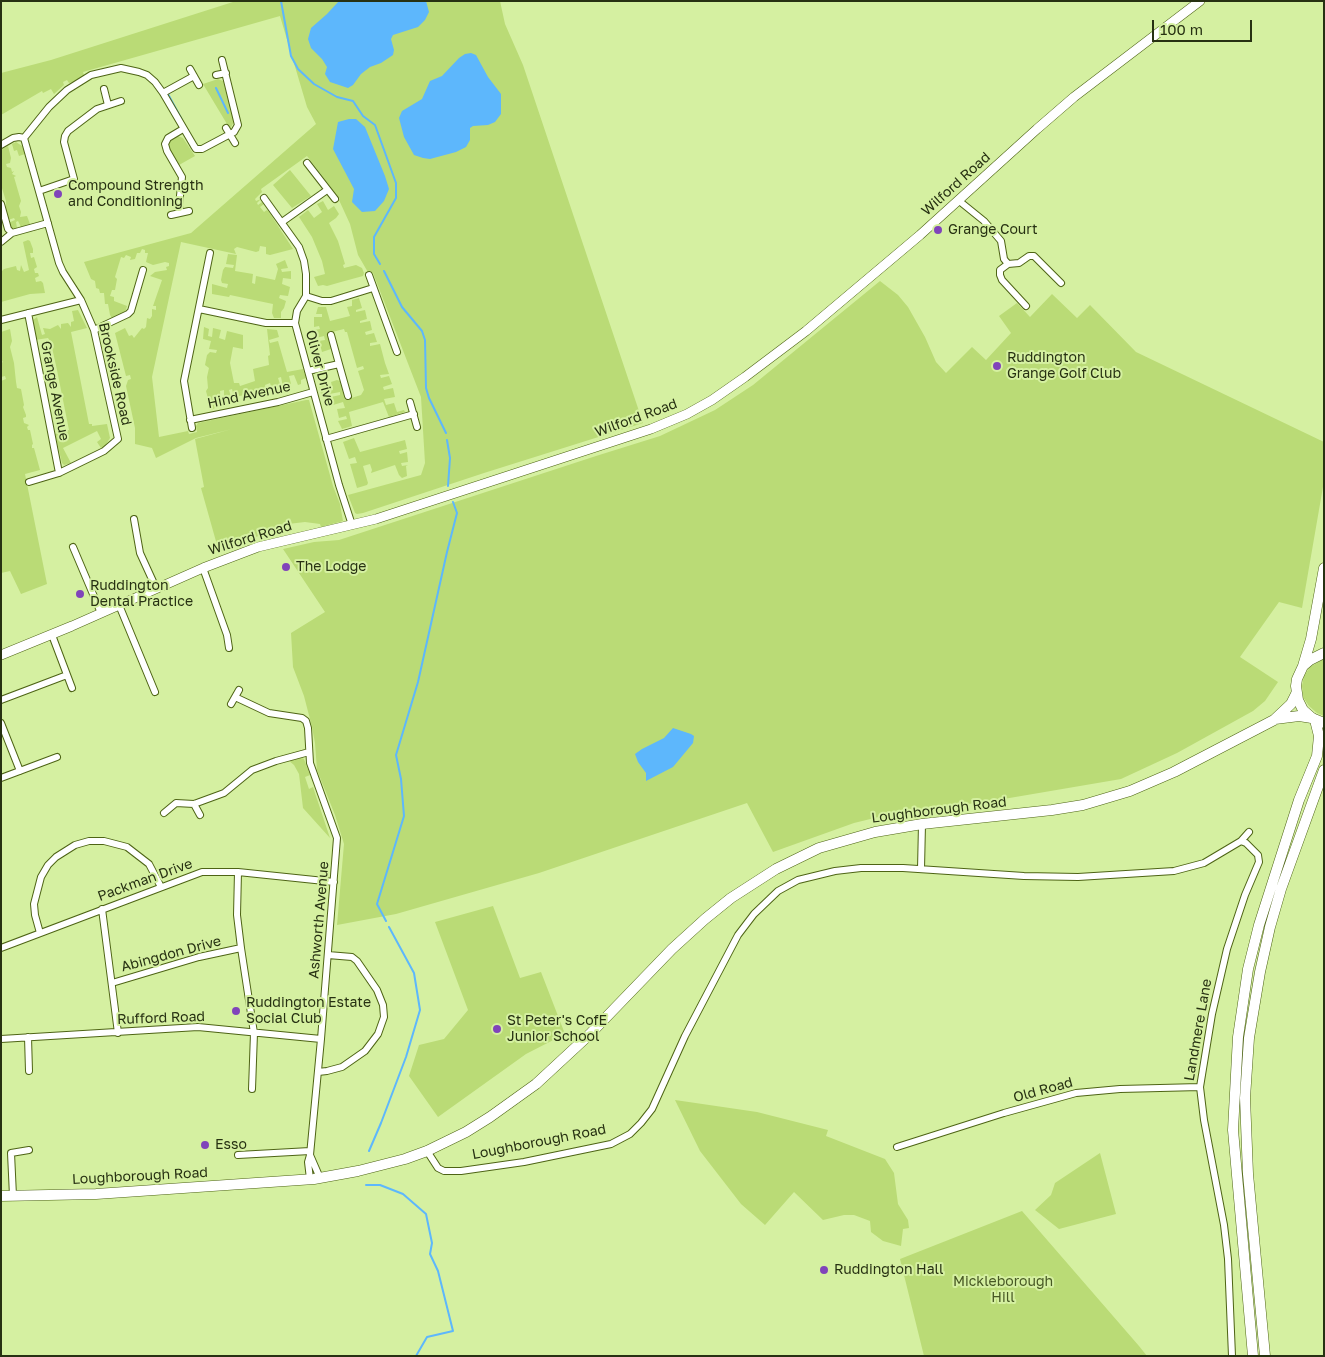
<!DOCTYPE html>
<html>
<head>
<meta charset="utf-8">
<style>
  body { margin:0 }
  #map { position:relative; width:1325px; height:1357px; overflow:hidden; background:#d5f0a1; font-family:"Golos Text",sans-serif }
  canvas { display:block }
  .frame { position:absolute; inset:0; border:2px solid #273112; pointer-events:none }
  .scale { position:absolute; left:1152px; top:20px; width:100px; height:22px; box-sizing:border-box; border:2px solid #273112; border-top:0; padding-left:6px; font-size:15px; line-height:18px; white-space:nowrap; color:#273112; -webkit-text-stroke:4px #d5f0a1; paint-order:stroke }
</style>
</head>
<body>
<div id="map">
<canvas width="1325" height="1357"></canvas>
<div class="frame"></div>
<div class="scale">100 m</div>
</div>
<script>
const ctx = document.querySelector('canvas').getContext('2d');
ctx.lineJoin = 'round';
function fillPath(path, color) {
  ctx.fillStyle = color;
  ctx.fill(path, 'evenodd');
}
function toPath(rows) {
  const path = new Path2D();
  for (const r of rows) {
    path.moveTo(r[0], r[1]);
    for (let i = 2; i < r.length; i += 2) path.lineTo(r[i], r[i + 1]);
  }
  return path;
}
function trace(path, color, width, dash) {
  ctx.strokeStyle = color;
  ctx.lineWidth = width;
  ctx.lineCap = dash ? 'butt' : 'round';
  ctx.setLineDash(dash || []);
  ctx.stroke(path);
}
function write(font, color, halo, rows, align = 'center') {
  ctx.font = font + ' "Golos Text",sans-serif';
  ctx.lineWidth = 4;
  ctx.setLineDash([]);
  ctx.textBaseline = 'middle';
  ctx.strokeStyle = halo;
  ctx.fillStyle = color;
  for (const [text, x, y, turn = 0] of rows) {
    ctx.save();
    ctx.translate(x, y);
    ctx.rotate((+turn || 0) * Math.PI / 180);
    ctx.textAlign = isNaN(turn) ? turn : align;
    if (halo) ctx.strokeText(text, 0, 0);
    ctx.fillText(text, 0, 0);
    ctx.restore();
  }
}
fillPath(toPath([
  [236,1,500,1,505,24,523,65,643,423,484,473,363,513,357,514,355,513,348,495,421,475,425,463,421,397,373,273,369,274,358,255,350,224,339,200,340,199,307,156,261,189,262,192,255,199,256,201,261,199,257,203,258,205,262,202,264,204,260,207,264,212,267,210,269,212,293,249,270,255,266,254,266,247,260,246,259,251,256,252,237,247,234,249,236,254,181,242,152,377,159,437,188,431,189,434,197,432,196,426,198,423,306,400,309,400,333,486,340,504,343,521,321,527,320,524,305,522,288,524,219,552,201,488,204,487,195,439,232,429,196,438,156,458,152,448,135,444,135,428,126,386,128,380,131,379,130,375,126,376,115,333,125,328,129,336,132,335,134,338,142,328,144,329,146,327,147,318,150,319,152,316,152,309,156,310,156,306,153,306,162,280,150,276,155,272,167,270,166,267,169,266,169,263,165,262,153,265,146,262,148,253,145,253,145,250,142,249,140,253,137,253,135,259,130,260,131,257,126,255,124,258,121,257,115,277,117,279,115,290,112,290,110,296,114,297,114,301,127,306,125,313,112,318,110,315,108,304,105,304,104,293,100,293,99,289,96,288,95,281,91,279,84,262,191,233,316,124,307,107,280,16,83,72,84,75,76,81,69,83,67,80,63,82,64,85,54,94,51,89,43,93,42,91,1,115,1,73,51,60],
  [218,79,223,81,234,122,230,129,203,84],
  [178,136,183,138,195,156,179,165,168,147,167,143],
  [16,142,22,146,25,154,19,156,17,150,14,151,12,144],
  [8,146,11,158,10,163,6,164,7,167,11,168,12,172,14,171,12,174,16,176,14,177,21,201,19,206,21,212,20,217,27,216,30,224,21,227,18,221,16,222,17,228,15,229,10,227,8,223,15,220,14,218,8,220,6,211,6,201,1,185,1,150],
  [290,170,311,196,292,208,273,185],
  [323,201,328,210,334,206,339,214,336,218,329,223,338,241,345,264,343,265,344,268,356,265,362,268,364,273,363,276,341,282,327,286,323,285,318,286,314,277,325,274,322,261,312,237,299,217,308,210,314,218,322,212,317,204],
  [28,240,30,241,33,249,33,253,30,253,31,258,34,257,37,267,34,269,35,273,38,273,39,276,35,278,36,282,41,281,43,283,45,293,30,294,1,302,1,272,4,269,16,266,17,270,20,271,21,265,24,272,29,270,23,242],
  [228,254,237,255,235,271,253,274,252,283,255,284,256,276,275,280,278,269,276,264,285,260,288,268,281,269,282,272,291,271,291,279,283,278,282,284,290,287,288,296,280,295,279,298,286,301,284,308,281,312,281,318,274,318,272,313,273,304,230,295,229,297,212,294,212,284,227,288,228,284,222,283,221,280,223,270,225,267,233,268,234,265,226,264],
  [880,281,898,295,908,307,925,337,936,362,946,373,972,347,986,360,1011,333,999,316,1017,303,1030,317,1052,294,1077,318,1090,305,1136,352,1324,442,1324,481,1302,608,1279,602,1240,657,1278,682,1265,701,1253,711,1177,753,1121,779,986,802,903,811,854,823,773,852,747,803,539,873,396,914,337,925,344,844,335,815,317,770,315,743,312,727,304,696,293,667,291,633,325,612,283,549,314,542,339,540,596,456,660,436,715,410,753,385],
  [359,298,362,308,356,310,356,312,365,310,367,319,360,321,360,323,370,321,372,330,365,332,366,335,374,333,377,342,370,343,370,346,380,344,385,363,389,374,380,375,381,378,389,376,392,384,383,387,384,390,393,388,395,397,384,399,386,405,394,403,397,412,404,410,405,412,389,417,383,402,349,412,352,426,342,429,338,421,347,419,346,416,339,418,337,409,345,408,343,402,333,405,331,397,340,395,340,392,324,395,321,394,319,385,327,383,330,391,333,390,331,382,337,380,340,381,345,400,361,395,364,390,358,371,364,369,363,366,357,368,347,332,345,332,344,329,328,333,331,349,322,352,319,341,325,340,324,336,316,338,314,330,320,329,319,326,314,327,314,317,322,317,322,314,316,314,318,307,326,307,330,321,350,316,347,307,352,306,352,300],
  [78,310,87,328,71,332,89,424,92,424,92,426,107,424,110,438,105,446,101,448,97,442,101,439,97,431,63,448,71,463,64,465,62,463,55,434,69,430,57,370,51,343,48,338,35,340,33,320,37,317,42,335,45,334,43,328,50,329,58,325,61,329,61,324,68,323,71,327,71,322,74,321,72,311],
  [204,327,209,329,208,336,212,337,213,328,221,330,219,338,225,340,227,331,243,335,243,349,233,347,230,363,234,383,239,383,240,386,255,381,253,369,269,365,268,356,270,355,267,329,277,330,279,337,269,340,270,343,278,341,287,372,303,369,306,378,301,380,301,384,298,385,294,375,289,376,291,384,283,387,281,377,278,378,281,387,272,389,270,383,265,385,266,391,234,397,232,389,229,390,231,397,224,398,224,390,220,391,221,405,211,410,206,391,208,388,207,377,209,368,205,365,207,355,210,352,216,353,217,350,209,349,211,341,203,339],
  [10,329,12,341,10,347,14,363,16,382,17,388,21,389,24,405,23,407,26,415,26,417,23,418,24,423,29,425,27,427,28,430,30,430,33,444,32,445,32,448,34,448,40,470,25,474,47,584,21,594,10,571,1,573,1,381,6,379,5,376,1,377,1,363,3,362,1,360,1,332],
  [354,438,360,452,405,440,407,449,399,451,400,454,407,452,408,462,401,463,402,466,408,465,406,466,407,476,402,478,399,475,395,465,371,473,372,470,370,464,363,466,368,483,367,485,357,488,350,464,357,463,355,457,349,459,343,442],
  [1324,659,1324,716,1317,713,1309,706,1303,697,1302,686,1304,676,1310,667],
  [299,757,304,759,310,775,305,777,309,789,313,787,330,838,303,808,299,774,294,765,288,760],
  [493,906,520,978,541,972,565,1034,526,1054,438,1117,409,1076,419,1045,444,1039,468,1010,435,922],
  [675,1100,757,1112,828,1130,826,1136,885,1159,894,1173,898,1204,908,1220,909,1228,903,1229,901,1246,883,1241,871,1232,870,1221,854,1215,844,1215,823,1220,794,1192,765,1225,741,1204,700,1151],
  [1100,1153,1116,1214,1059,1229,1035,1210,1051,1195,1055,1183],
  [1022,1211,1139,1346,1147,1356,924,1356,900,1259]
]), '#badb76');
fillPath(toPath([
  [339,1,426,1,429,12,425,20,418,27,393,35,391,39,394,50,393,55,381,63,370,67,361,74,353,85,348,88,330,82,325,74,327,67,322,59,311,48,308,39,311,28,327,14],
  [471,53,476,55,488,77,501,94,501,114,495,122,488,125,473,126,470,128,470,140,466,147,456,152,430,159,423,158,414,155,404,137,399,118,402,111,422,99,430,81,442,76,459,58,465,54],
  [349,119,356,119,365,127,385,176,389,189,384,201,375,211,362,212,352,202,354,189,333,149,338,122],
  [673,728,691,734,694,736,693,743,673,767,646,781,646,773,638,762,635,754,642,749,664,738]
]), '#5db7fc');
trace(toPath([
  [281,1,291,56,298,69,314,84,337,97,353,101,363,116,375,125,396,183,396,198,374,237,374,254,380,264],
  [216,88,228,113],
  [168,94,182,120],
  [384,271,402,307,422,331,425,340,426,388,429,398,446,433],
  [447,440,450,458,448,486],
  [386,921,377,904,404,816,401,779,396,755,418,682,447,552,457,513,453,502],
  [369,1151,381,1123,406,1057,420,1010,414,973,389,927],
  [366,1185,380,1185,403,1194,426,1214,432,1243,430,1254,438,1271,453,1331,427,1337,416,1356]
]), '#5db7fc', 2);
const minor = toPath([
  [190,69,199,85],
  [216,75,226,73],
  [104,89,108,105],
  [163,93,194,76],
  [226,128,235,143],
  [24,138,59,263,63,272,81,300,94,330,118,439,104,451,59,473,29,482],
  [24,138,49,107,67,90,91,75,121,68,139,72,147,75,155,82,163,93,194,146,196,149,202,149,234,132,238,125,222,60],
  [1,145,13,138,19,137,24,138],
  [307,163,335,199],
  [39,191,74,179,64,142,65,136,68,131,97,109,121,101],
  [264,198,299,247,304,261,306,274,306,296,297,311,295,323,339,485,352,525],
  [958,200,984,221,1001,241,1004,259,1008,264,1000,270,1000,275,1002,280,1026,306],
  [1,204,8,229,12,233,48,223],
  [180,213,179,205,182,177,167,151,165,144,168,138,183,129],
  [171,215,189,211],
  [282,222,327,190],
  [1,242,12,233],
  [1008,264,1019,263,1029,256,1034,256,1061,283],
  [369,275,397,352],
  [306,296,322,301,331,301,373,288],
  [199,309,266,323,295,323],
  [28,313,59,473],
  [1,320,81,300],
  [94,330,128,314,131,311,143,270],
  [331,335,339,364],
  [308,371,339,364,348,396],
  [410,402,417,427],
  [190,420,278,402,313,392],
  [192,428,184,381,210,253],
  [326,439,414,414],
  [134,519,140,553,156,588],
  [73,547,101,613],
  [203,568,227,635,229,648],
  [119,605,155,692],
  [52,635,72,688],
  [235,697,269,713,302,718,306,721,308,728,310,763,337,838,321,1039,310,1155,308,1162,310,1179],
  [1,700,67,675],
  [231,704,239,690],
  [1,723,20,771],
  [1,778,57,757],
  [194,804,200,815],
  [164,813,176,803,194,804,224,793,252,770,276,761,309,752],
  [921,869,922,824],
  [238,872,237,915,241,948],
  [102,909,118,1033],
  [40,933,35,915,34,904,41,877,48,865,56,857,75,845,89,841,104,841,127,847,149,864,161,887],
  [1,948,202,872,238,872,334,882],
  [112,983,199,957,241,948,254,1033,252,1089],
  [28,1037,29,1071],
  [1,1039,198,1027,321,1039],
  [318,1072,327,1071,342,1067,365,1051,378,1034,384,1017,383,1005,377,990,357,961,352,957,328,955],
  [897,1147,1004,1113,1076,1093,1120,1089,1200,1087],
  [427,1151,438,1168,444,1171,461,1171,524,1162,611,1144,630,1134,641,1123,652,1109,685,1036,738,935,754,914,778,891,798,880,835,871,861,868,903,868,1024,876,1078,877,1174,871,1204,863,1241,841],
  [238,1155,310,1151],
  [310,1155,320,1178],
  [13,1196,11,1153,29,1150],
  [1232,1356,1228,1259,1224,1225,1204,1120,1200,1087,1212,1014,1227,949,1245,895,1259,862,1258,855,1246,843,1241,841,1249,832]
]);
const secondary = toPath([
  [1,655,72,626,203,568,258,547,376,519,651,429,687,414,712,400,745,377,806,331,920,235,1037,129,1074,97,1200,1]
]);
const primary = toPath([
  [1275,719,1299,716,1312,718],
  [1,1196,96,1194,314,1179,358,1171,405,1159,427,1151,466,1132,490,1117,536,1084,590,1034,672,949,705,919,731,898,776,869,819,848,875,832,922,824,1052,810,1083,805,1130,791,1174,772,1274,720,1291,704,1296,694]
]);
const trunk = toPath([
  [1324,653,1310,660,1303,666,1297,679,1296,686,1298,700,1303,710,1312,718,1324,723],
  [1303,666,1311,639,1324,568],
  [1253,1356,1233,1130,1238,1037,1248,969,1259,925,1299,800,1317,756,1319,736,1315,720],
  [1265,1356,1248,1174,1245,1098,1249,1038,1260,972,1270,927,1281,889,1324,770]
]);
trace(minor, '#4e6415', 8);
trace(secondary, '#4e6415', 10);
trace(primary, '#4e6415', 11);
trace(trunk, '#4e6415', 11);
trace(minor, '#fff', 6);
trace(secondary, '#fff', 9);
trace(primary, '#fff', 10);
trace(trunk, '#fff', 10);
for (const [x, y, r, color] of [
  [58,194,5,"#8044ba"],
  [938,230,5,"#8044ba"],
  [997,366,5,"#8044ba"],
  [286,567,5,"#8044ba"],
  [80,594,5,"#8044ba"],
  [236,1011,5,"#8044ba"],
  [497,1029,5,"#8044ba"],
  [205,1145,5,"#8044ba"],
  [824,1270,5,"#8044ba"]
]) {
  const dot = new Path2D();
  dot.arc(x, y, r, 0, 2 * Math.PI);
  ctx.fillStyle = color;
  ctx.fill(dot);
  trace(dot, '#d5f0a1', 2);
}
write('14px', '#273112', '#d5f0a1', [
  ["Wilford Road",956,184,-42],
  ["Oliver Drive",320,368,75],
  ["Brookside Road",115,374,77],
  ["Grange Avenue",55,391,79],
  ["Hind Avenue",249,395,-12],
  ["Wilford Road",636,418,-20],
  ["Wilford Road",250,538,-17],
  ["Loughborough Road",939,810,-7],
  ["Packman Drive",145,880,-20],
  ["Ashworth Avenue",319,920,-85],
  ["Abingdon Drive",171,954,-15],
  ["Rufford Road",161,1018,-2],
  ["Landmere Lane",1198,1030,-80],
  ["Old Road",1043,1090,-15],
  ["Loughborough Road",539,1142,-11],
  ["Loughborough Road",140,1176,-3]
]);
write('14px', '#273112', '#d5f0a1', [
  ["Compound Strength",68,186],
  ["and Conditioning",68,202],
  ["Grange Court",948,230],
  ["Ruddington",1007,358],
  ["Grange Golf Club",1007,374],
  ["The Lodge",296,567],
  ["Ruddington",90,586],
  ["Dental Practice",90,602],
  ["Ruddington Estate",246,1003],
  ["Social Club",246,1019],
  ["St Peter's CofE",507,1021],
  ["Junior School",507,1037],
  ["Esso",215,1145],
  ["Ruddington Hall",834,1270]
], 'left');
write('14px', '#475824', '#d5f0a1', [
  ["Mickleborough",1003,1282],
  ["Hill",1003,1298]
]);
</script>
</body>
</html>
